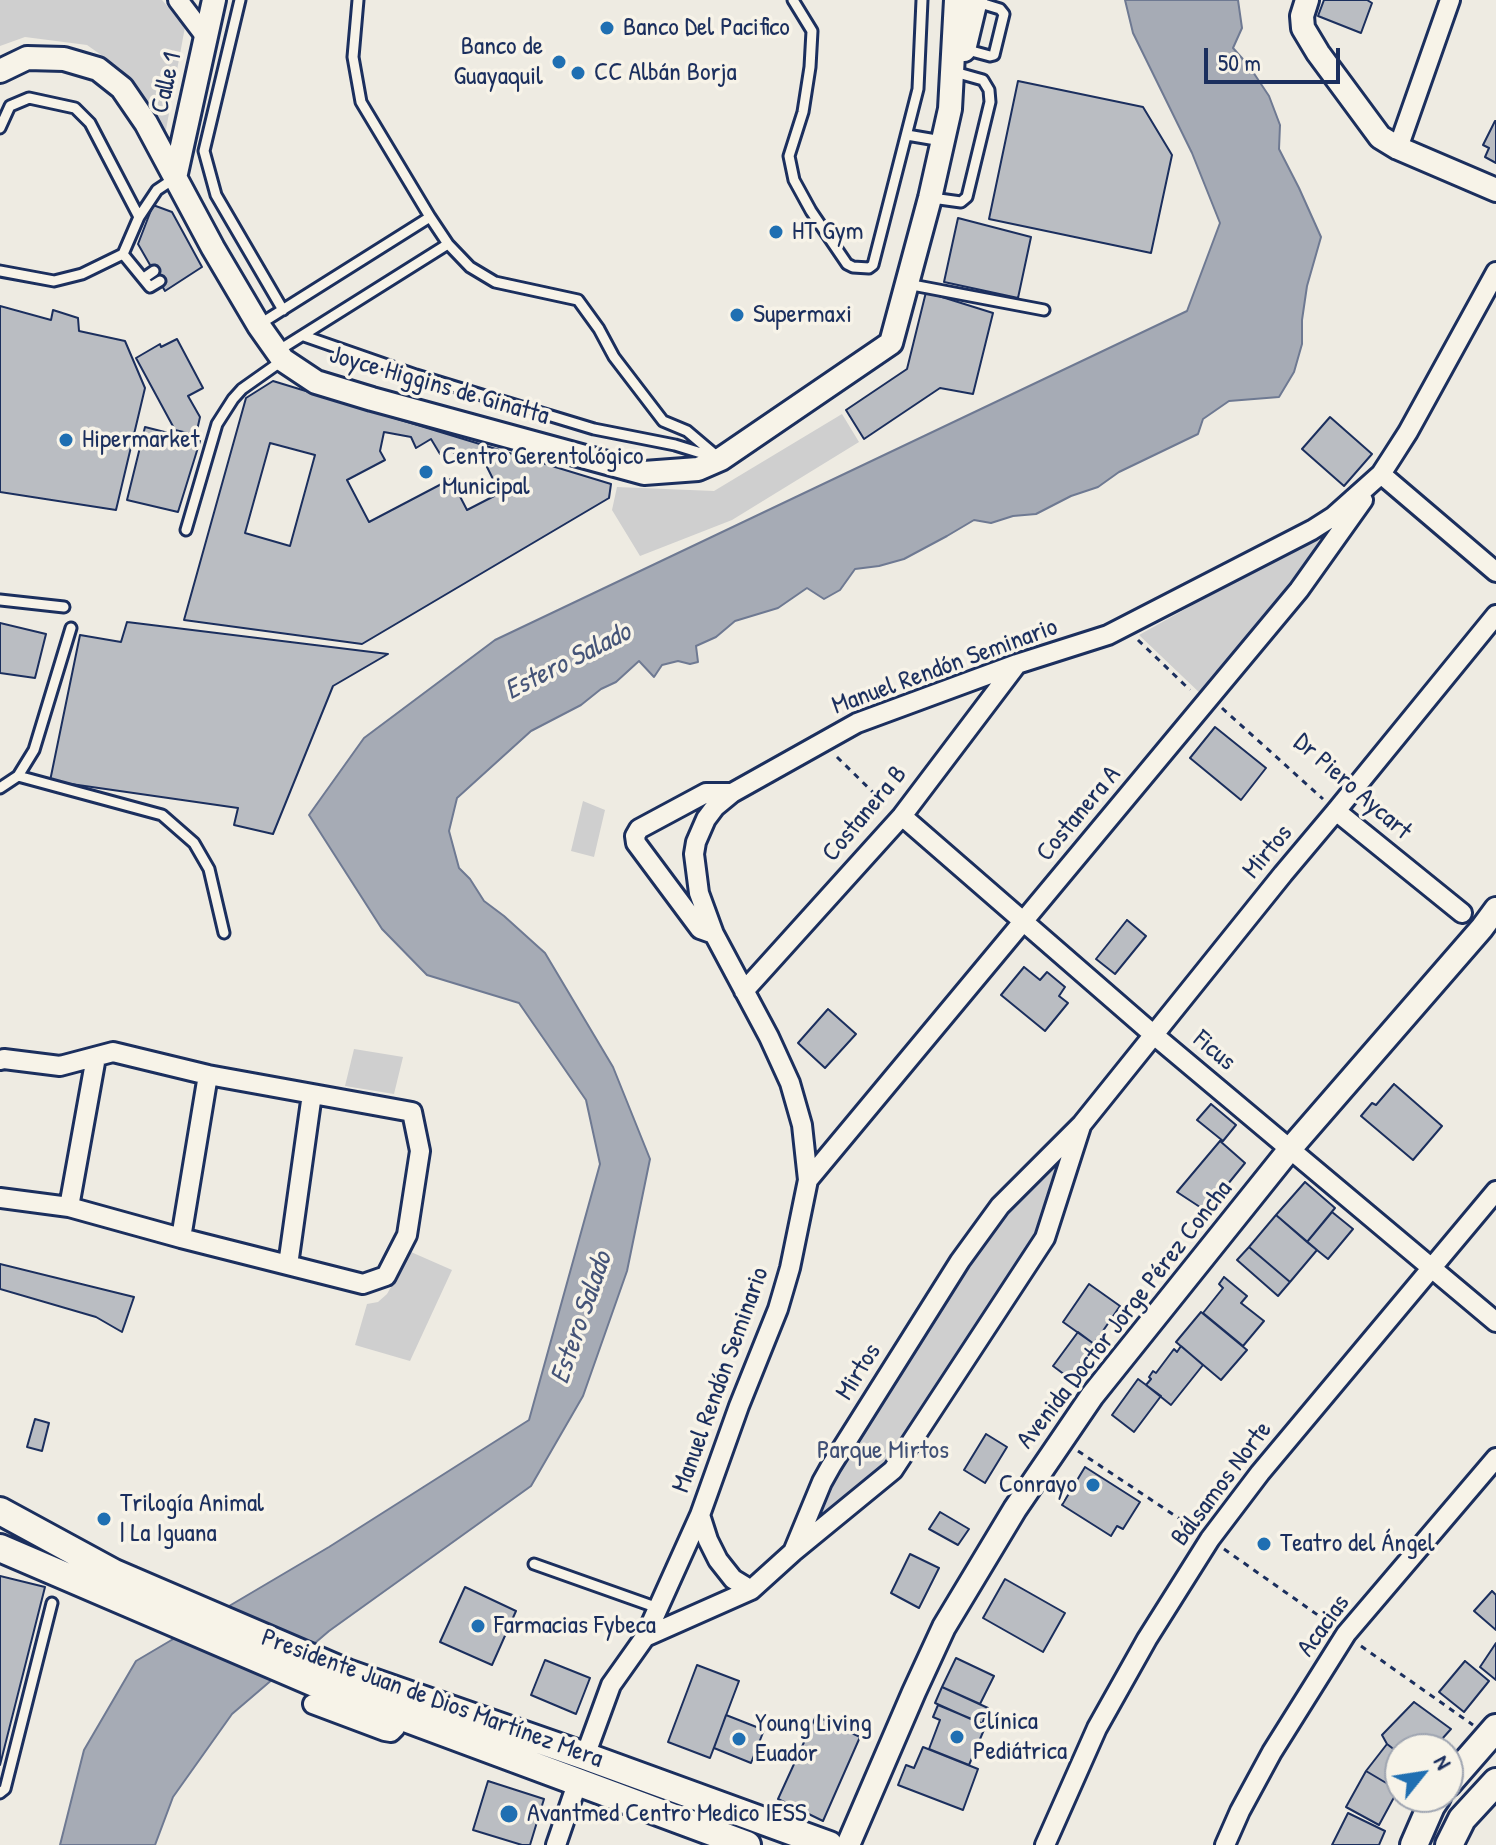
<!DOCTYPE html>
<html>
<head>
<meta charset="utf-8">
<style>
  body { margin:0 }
  #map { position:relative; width:1496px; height:1845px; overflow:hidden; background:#eeebe2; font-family:"Patrick Hand",sans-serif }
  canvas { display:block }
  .north { position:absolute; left:1384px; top:1733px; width:80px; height:80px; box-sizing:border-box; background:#f7f3e8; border:2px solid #9fa5b1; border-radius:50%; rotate:60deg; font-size:22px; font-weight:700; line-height:32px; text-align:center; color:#1b2f5e }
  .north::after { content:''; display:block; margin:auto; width:28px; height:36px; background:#1f6fb2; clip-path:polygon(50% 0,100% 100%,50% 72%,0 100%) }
  .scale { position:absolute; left:1204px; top:48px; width:136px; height:36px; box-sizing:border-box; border:4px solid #1b2f5e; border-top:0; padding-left:10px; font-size:24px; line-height:28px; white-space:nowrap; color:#1b2f5e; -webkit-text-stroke:6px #f7f3e8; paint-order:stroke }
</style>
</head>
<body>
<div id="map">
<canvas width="1496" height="1845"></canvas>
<div class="north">N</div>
<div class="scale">50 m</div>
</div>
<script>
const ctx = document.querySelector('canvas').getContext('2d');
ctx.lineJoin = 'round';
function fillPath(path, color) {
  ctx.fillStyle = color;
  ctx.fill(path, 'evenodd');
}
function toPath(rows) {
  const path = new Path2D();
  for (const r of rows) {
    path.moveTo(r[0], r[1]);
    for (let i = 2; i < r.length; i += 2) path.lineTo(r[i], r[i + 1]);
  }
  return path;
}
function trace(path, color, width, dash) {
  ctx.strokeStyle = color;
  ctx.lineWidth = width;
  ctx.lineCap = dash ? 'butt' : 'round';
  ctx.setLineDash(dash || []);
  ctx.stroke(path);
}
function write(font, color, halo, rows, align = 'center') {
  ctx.font = font + ' "Patrick Hand",sans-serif';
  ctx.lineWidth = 7;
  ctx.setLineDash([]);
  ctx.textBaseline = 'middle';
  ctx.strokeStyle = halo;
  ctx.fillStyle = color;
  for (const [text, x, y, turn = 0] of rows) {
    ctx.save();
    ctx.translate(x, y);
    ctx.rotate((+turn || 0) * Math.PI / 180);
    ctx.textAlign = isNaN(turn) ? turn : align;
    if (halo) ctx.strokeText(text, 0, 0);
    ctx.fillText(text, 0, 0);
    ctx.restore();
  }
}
fillPath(toPath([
  [0,0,162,0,185,27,165,135,121,69,87,45,25,37,0,46],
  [842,414,859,442,732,520,640,556,612,510,617,487,714,491],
  [1350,517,1203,696,1139,635],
  [583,801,605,810,594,857,571,851],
  [354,1049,403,1057,394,1094,345,1086],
  [1082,1124,1044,1237,900,1474,798,1561,811,1514,1000,1218],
  [411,1252,452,1270,410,1361,355,1345,367,1304,378,1302,387,1294]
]), '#cfcfcf');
const water = toPath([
  [1125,0,1238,0,1242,28,1233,48,1249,66,1269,96,1280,125,1279,149,1299,188,1321,237,1307,286,1302,320,1302,344,1294,372,1279,397,1229,401,1203,419,1198,434,1119,472,1098,487,1071,496,1036,514,1013,516,991,523,974,520,947,536,904,559,879,566,855,569,840,590,824,599,807,588,778,608,735,621,716,637,696,646,698,662,690,664,678,661,662,665,654,677,639,661,616,682,601,689,581,705,531,731,457,798,449,831,459,868,470,879,484,901,504,916,545,953,613,1067,650,1159,627,1271,583,1396,531,1486,329,1631,232,1714,173,1797,155,1845,60,1845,84,1750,136,1661,329,1547,529,1420,600,1164,586,1100,519,1003,427,975,382,929,309,815,364,738,495,640,1187,311,1220,223,1192,153,1133,33,1125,0]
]);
fillPath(water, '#a6abb5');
trace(water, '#6e7992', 2);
const building = toPath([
  [1324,0,1367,0,1372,3,1361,33,1318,16,1324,0],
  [1018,81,1143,107,1172,155,1151,253,989,219,1018,81],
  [1495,121,1496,121,1496,163,1485,157,1489,148,1483,145,1495,121],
  [153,205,172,212,202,267,165,291,138,244,153,205],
  [958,218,1031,237,1018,298,944,282,958,218],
  [926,292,993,313,973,394,940,388,864,439,846,410,907,369,926,292],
  [0,306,51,320,53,310,78,318,79,331,125,341,145,388,116,510,0,492,0,306],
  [177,339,203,388,188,396,200,417,196,435,175,430,136,358,160,344,161,347,177,339],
  [273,381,611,484,609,498,362,644,184,620,246,398,273,381],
  [1330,417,1372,454,1344,486,1302,449,1330,417],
  [145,427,200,441,178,512,127,500,145,427],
  [384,432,411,437,416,448,431,439,440,454,447,449,477,464,484,461,500,493,467,510,451,479,369,522,347,480,385,460,380,451,384,432],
  [270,443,315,455,290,546,245,533,270,443],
  [127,622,388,654,333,686,273,834,234,825,238,808,50,781,80,635,121,642,127,622],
  [0,623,46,634,35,678,0,673,0,623],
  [1215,727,1266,768,1241,800,1190,758,1215,727],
  [1127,920,1146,936,1115,974,1096,959,1127,920],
  [1024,967,1040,980,1047,972,1065,987,1059,996,1068,1003,1045,1031,1001,995,1024,967],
  [828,1009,856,1034,825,1068,798,1043,828,1009],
  [1394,1084,1442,1126,1413,1160,1361,1116,1372,1103,1376,1105,1394,1084],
  [1211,1104,1236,1125,1223,1141,1197,1120,1211,1104],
  [1220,1141,1245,1163,1206,1211,1177,1192,1220,1141],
  [1305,1182,1335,1208,1307,1242,1276,1215,1305,1182],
  [1332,1212,1353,1229,1328,1259,1307,1242,1332,1212],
  [1276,1215,1317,1250,1290,1282,1249,1247,1276,1215],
  [1249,1247,1290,1282,1278,1296,1237,1260,1249,1247],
  [0,1264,134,1297,122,1332,96,1317,0,1289,0,1264],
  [1224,1277,1247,1296,1241,1303,1264,1321,1243,1346,1203,1313,1223,1288,1219,1284,1224,1277],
  [1089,1284,1120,1306,1094,1344,1063,1322,1089,1284],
  [1201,1312,1247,1350,1221,1380,1176,1342,1201,1312],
  [1078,1332,1094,1344,1069,1378,1053,1366,1078,1332],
  [1181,1346,1203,1365,1171,1405,1146,1385,1151,1379,1149,1377,1153,1371,1156,1373,1174,1349,1177,1352,1181,1346],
  [1138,1379,1161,1396,1134,1432,1112,1415,1138,1379],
  [35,1419,49,1423,42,1451,27,1447,35,1419],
  [986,1434,1007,1447,985,1483,964,1470,986,1434],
  [1085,1467,1140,1502,1123,1529,1117,1526,1111,1536,1062,1505,1085,1467],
  [940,1512,969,1529,958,1545,929,1529,940,1512],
  [910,1554,939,1568,919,1608,891,1593,910,1554],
  [0,1576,45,1587,0,1765,0,1576],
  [1005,1579,1065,1613,1043,1652,983,1618,1005,1579],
  [465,1587,516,1611,492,1665,440,1642,465,1587],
  [1492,1591,1496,1595,1496,1630,1474,1611,1492,1591],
  [1496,1643,1496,1680,1480,1667,1496,1643],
  [956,1658,994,1676,980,1704,942,1687,956,1658],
  [545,1660,590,1678,576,1714,531,1695,545,1660],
  [1465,1661,1489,1681,1464,1712,1439,1692,1465,1661],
  [697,1665,739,1681,710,1758,668,1742,697,1665],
  [942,1687,988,1708,982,1724,935,1703,942,1687],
  [1414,1702,1451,1729,1433,1749,1400,1749,1400,1754,1387,1744,1382,1735,1414,1702],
  [938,1705,986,1725,969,1765,929,1749,940,1720,933,1717,938,1705],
  [726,1715,764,1730,751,1763,714,1748,726,1715],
  [816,1716,860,1737,823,1821,778,1799,816,1716],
  [1387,1744,1400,1754,1400,1788,1398,1790,1366,1771,1387,1744],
  [923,1747,978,1769,963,1810,898,1785,906,1765,914,1768,923,1747],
  [1366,1771,1398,1790,1379,1825,1346,1807,1366,1771],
  [488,1781,544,1799,530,1845,522,1845,473,1830,488,1781],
  [1348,1813,1385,1831,1379,1845,1332,1845,1348,1813]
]);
fillPath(building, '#babdc2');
trace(building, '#1b2f5e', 2);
const service = toPath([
  [240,0,204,151,216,195,283,310],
  [358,0,353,57,361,102,430,217,448,244,470,267,495,282,578,300,599,329,614,357,663,421,687,431,720,459],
  [793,0,812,31,810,67,803,112,789,156,794,180,811,211,847,264,853,267,869,268,873,265,918,89,922,0],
  [964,49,990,56,994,55,1004,14,1000,9,977,2],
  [0,128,10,106,29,98,75,108,90,123,139,217],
  [907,135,942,141],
  [932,198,961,202,967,197,990,102,989,90,983,80,958,73],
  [0,271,54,281,82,274,123,254],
  [144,278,154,271],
  [160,281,150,287,123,254,139,217,157,190,175,178],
  [907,284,1044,310],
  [260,324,430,217],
  [304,336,416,375,594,429,675,445,714,457],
  [276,352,448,244],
  [186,530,217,424,233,399,242,389,283,360],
  [0,600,64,607],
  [18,776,162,815,194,843,209,869,224,933],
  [0,788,18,776,34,750,71,628],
  [534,1564,658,1608],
  [0,1793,5,1789,52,1603]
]);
const minor = toPath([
  [178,0,206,37],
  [1398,148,1450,0],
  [1381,474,1496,572],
  [1336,811,1462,913],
  [902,816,1154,1035,1496,1322],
  [714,934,700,929,636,843,635,836,639,829,706,793,732,793],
  [744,991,902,816,1017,664],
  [0,1060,4,1059,60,1066,113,1052,208,1075,412,1112,420,1151,407,1235,386,1276,363,1284,181,1238,69,1207,0,1198],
  [808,1180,1299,590,1363,500],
  [69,1207,96,1057],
  [181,1238,208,1075],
  [288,1265,312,1094],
  [700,1515,708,1540,718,1560,733,1579,751,1590],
  [793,1552,822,1482,831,1466,960,1261,1000,1206,1082,1124,1283,874,1336,811,1496,615],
  [645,1637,751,1590,793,1552,893,1470,1045,1238,1081,1126],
  [313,1704,385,1731,391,1732,395,1728,400,1715],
  [585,1756,611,1685,645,1637,700,1515,739,1406,778,1309,790,1268,808,1180,802,1125,790,1083,769,1037,714,934,699,893,694,854,696,842,706,819,715,807,732,793,857,723,1017,664,1108,635,1312,530,1334,516,1381,474,1392,457,1408,432,1496,272],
  [556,1845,578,1781],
  [1045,1845,1097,1728,1147,1639,1210,1539,1260,1473,1496,1191],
  [1225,1845,1240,1811,1272,1752,1346,1634,1496,1458]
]);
const tertiary = toPath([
  [1307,0,1302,16,1303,28,1318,53,1380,137,1398,148,1496,190],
  [964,50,976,0],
  [0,71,27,58,64,59,98,69,122,88,146,123,213,248,259,326,283,360,316,382,372,399,644,473,698,469,721,459,891,343,930,198,950,109,956,0],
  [175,178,214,0],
  [848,1845,914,1692,944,1627,1015,1509,1092,1396,1290,1149,1482,928,1496,909]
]);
const secondary = toPath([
  [0,1511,114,1573,347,1673,585,1756,829,1845],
  [0,1548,338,1693,747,1845],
  [1448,1783,1496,1728],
  [1414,1845,1431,1806,1437,1797],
  [1449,1845,1462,1819,1496,1782]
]);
trace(service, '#1b2f5e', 15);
trace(minor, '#1b2f5e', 24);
trace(tertiary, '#1b2f5e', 28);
trace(secondary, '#1b2f5e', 32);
trace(toPath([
  [1138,640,1190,690],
  [1222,708,1323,799],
  [837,757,888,807],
  [1078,1451,1195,1529],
  [1224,1549,1332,1625],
  [1361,1646,1473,1725]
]), '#1b2f5e', 3, [6, 6]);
trace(service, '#f7f3e8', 9);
trace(minor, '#f7f3e8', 18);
trace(tertiary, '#f7f3e8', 22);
trace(secondary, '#f7f3e8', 26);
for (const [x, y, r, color] of [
  [607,28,8,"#1f6fb2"],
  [559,62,8,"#1f6fb2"],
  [578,73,8,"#1f6fb2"],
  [776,232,8,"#1f6fb2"],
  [737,315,8,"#1f6fb2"],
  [66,440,8,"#1f6fb2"],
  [426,472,8,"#1f6fb2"],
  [1093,1485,8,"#1f6fb2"],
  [104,1519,8,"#1f6fb2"],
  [1264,1544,8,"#1f6fb2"],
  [478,1626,8,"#1f6fb2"],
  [957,1737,8,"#1f6fb2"],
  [739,1739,8,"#1f6fb2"],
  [509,1814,10,"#1f6fb2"]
]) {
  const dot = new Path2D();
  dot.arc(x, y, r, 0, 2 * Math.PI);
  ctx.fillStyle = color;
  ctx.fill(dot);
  trace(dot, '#f7f3e8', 3);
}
write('26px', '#1b2f5e', '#f7f3e8', [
  ["Banco Del Pacifico",623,28],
  ["Banco de",543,47,"right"],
  ["Guayaquil",543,77,"right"],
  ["CC Albán Borja",594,73],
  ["HT Gym",792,232],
  ["Supermaxi",753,315],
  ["Hipermarket",82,440],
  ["Centro Gerentológico",442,457],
  ["Municipal",442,487],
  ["Conrayo",1077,1485,"right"],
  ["Trilogía Animal",120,1504],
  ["| La Iguana",120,1534],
  ["Teatro del Ángel",1280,1544],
  ["Farmacias Fybeca",494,1626],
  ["Clínica",973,1722],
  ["Pediátrica",973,1752],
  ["Young Living",755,1724],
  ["Euador",755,1754],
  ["Avantmed Centro Medico IESS",527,1814]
], 'left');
write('26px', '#1b2f5e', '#f7f3e8', [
  ["Calle 1",167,83,-77],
  ["Joyce Higgins de Ginatta",439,386,16],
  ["Manuel Rendón Seminario",945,667,-20],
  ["Dr Piero Aycart",1352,787,41],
  ["Costanera B",865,814,-50],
  ["Costanera A",1079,814,-50],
  ["Mirtos",1268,852,-50],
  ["Ficus",1214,1051,40],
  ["Avenida Doctor Jorge Pérez Concha",1125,1315,-52],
  ["Mirtos",859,1372,-58],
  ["Manuel Rendón Seminario",721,1380,-70],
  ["Bálsamos Norte",1222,1484,-53],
  ["Acacias",1324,1626,-54],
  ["Presidente Juan de Dios Martínez Mera",432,1699,20]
]);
write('26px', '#3f4f75', '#f7f3e8', [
  ["Parque Mirtos",883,1451]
]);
write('italic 28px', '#455478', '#f7f3e8', [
  ["Estero Salado",568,662,-27],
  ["Estero Salado",582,1318,-71]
]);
</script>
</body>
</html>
